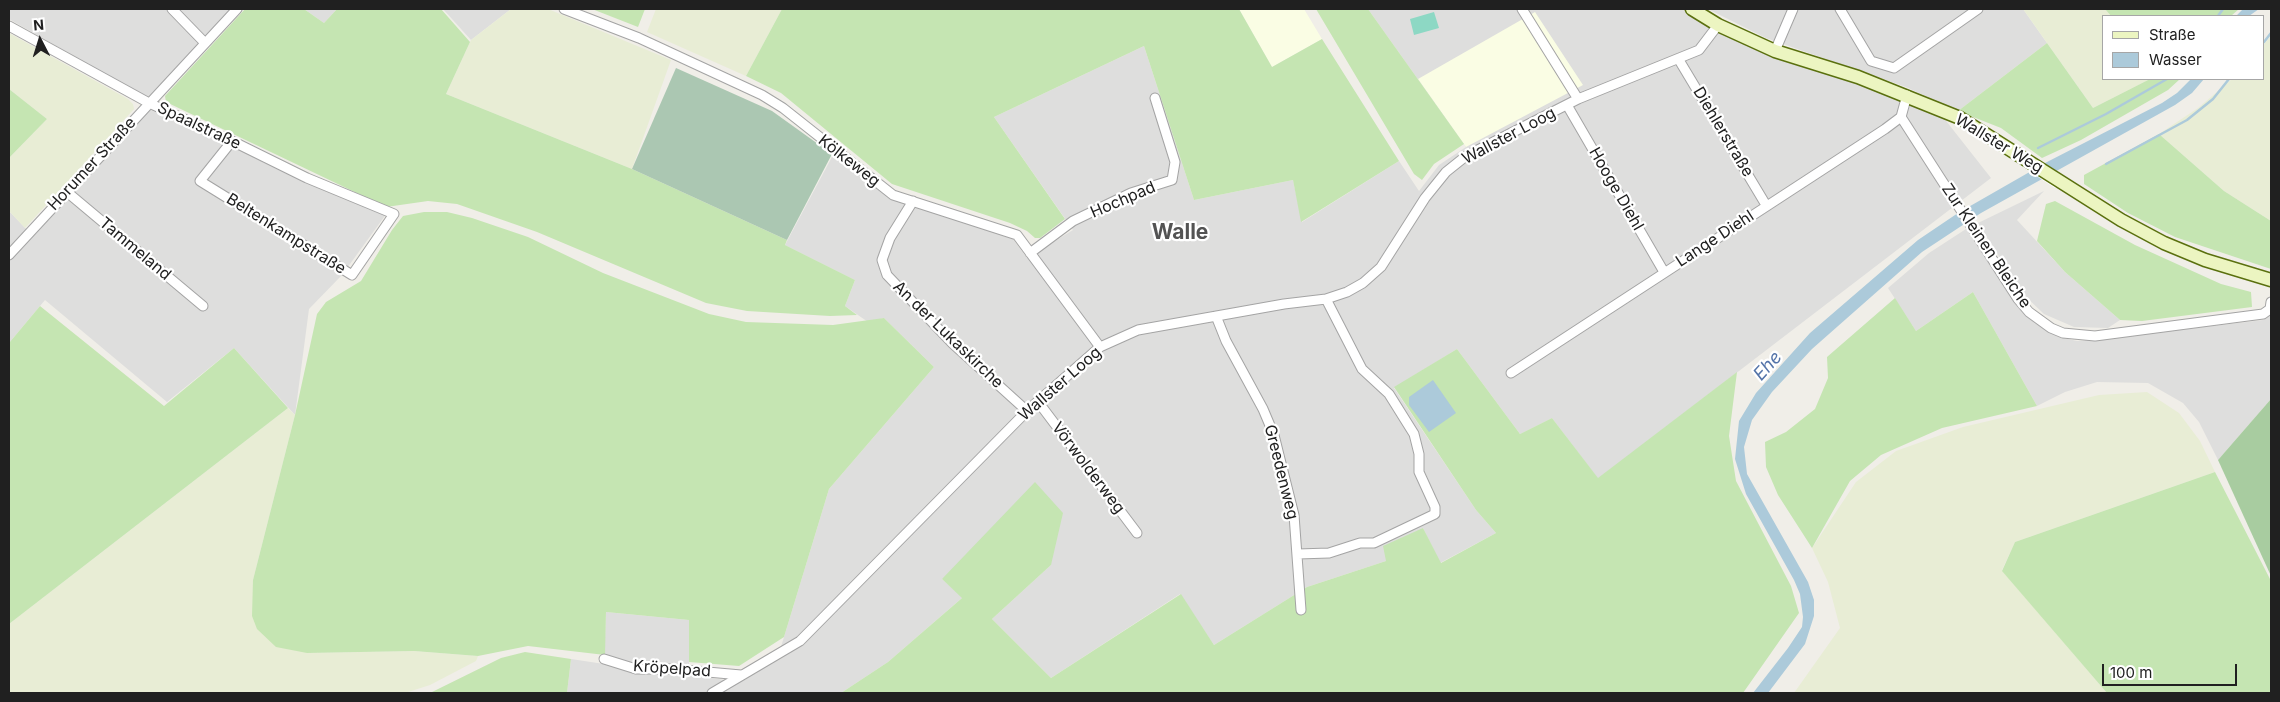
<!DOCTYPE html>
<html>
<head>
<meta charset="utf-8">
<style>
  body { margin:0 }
  #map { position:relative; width:2280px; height:702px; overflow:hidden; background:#f0eee8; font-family:Inter,sans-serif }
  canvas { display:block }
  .frame { position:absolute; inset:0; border:10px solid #202020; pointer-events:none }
  .legend { position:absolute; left:2102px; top:15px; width:162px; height:65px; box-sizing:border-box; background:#fff; border:1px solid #a6a6a6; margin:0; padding:6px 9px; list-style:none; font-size:15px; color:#202020 }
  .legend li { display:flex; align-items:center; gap:10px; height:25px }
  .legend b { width:25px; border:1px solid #a6a6a6 }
  .north { position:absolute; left:15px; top:15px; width:50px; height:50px; -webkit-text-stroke:4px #fff; paint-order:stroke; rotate:355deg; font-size:14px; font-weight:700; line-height:20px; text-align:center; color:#202020 }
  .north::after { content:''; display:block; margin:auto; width:18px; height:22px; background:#202020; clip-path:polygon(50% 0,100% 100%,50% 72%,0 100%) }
  .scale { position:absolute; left:2102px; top:664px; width:135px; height:22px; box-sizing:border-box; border:2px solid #202020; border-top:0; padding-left:6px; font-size:15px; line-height:18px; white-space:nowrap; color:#202020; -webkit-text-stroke:4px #fff; paint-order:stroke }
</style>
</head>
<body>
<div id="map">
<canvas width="2280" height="702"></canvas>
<div class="frame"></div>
<ul class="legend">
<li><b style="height:6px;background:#ecf5c1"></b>Straße</li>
<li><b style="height:14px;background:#accada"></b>Wasser</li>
</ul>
<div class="north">N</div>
<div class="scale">100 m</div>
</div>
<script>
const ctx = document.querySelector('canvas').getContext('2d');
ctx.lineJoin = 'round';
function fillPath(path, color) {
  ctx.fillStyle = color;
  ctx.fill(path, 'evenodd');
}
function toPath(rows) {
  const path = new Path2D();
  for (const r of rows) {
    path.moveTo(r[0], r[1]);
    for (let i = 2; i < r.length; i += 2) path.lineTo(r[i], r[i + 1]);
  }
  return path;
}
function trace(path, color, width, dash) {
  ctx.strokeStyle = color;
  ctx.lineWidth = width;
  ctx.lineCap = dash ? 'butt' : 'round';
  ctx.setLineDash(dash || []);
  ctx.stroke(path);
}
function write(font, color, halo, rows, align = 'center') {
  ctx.font = font + ' Inter,sans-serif';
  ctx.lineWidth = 4.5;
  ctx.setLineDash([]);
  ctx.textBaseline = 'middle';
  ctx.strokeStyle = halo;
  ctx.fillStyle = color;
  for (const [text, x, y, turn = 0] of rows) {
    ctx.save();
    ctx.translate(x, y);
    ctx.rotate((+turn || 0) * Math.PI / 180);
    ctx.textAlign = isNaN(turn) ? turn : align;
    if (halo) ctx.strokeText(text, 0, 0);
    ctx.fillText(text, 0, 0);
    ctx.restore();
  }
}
fillPath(toPath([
  [9,9,244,9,154,102,9,19],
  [304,9,337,9,324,23],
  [443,9,511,9,471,40],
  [1368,9,1684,9,1701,22,1782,58,1846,79,1943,117,1991,178,1598,479,1552,418,1520,434,1457,349,1394,388,1476,510,1496,533,1440,563,1423,528,1386,561,1307,587,1214,645,1180,594,1051,678,992,619,1051,565,942,579,963,597,888,662,841,693,567,693,571,659,604,664,606,612,689,620,689,675,741,682,777,660,829,489,934,367,884,318,868,322,845,306,855,280,785,245,833,155,890,198,1013,239,1027,258,1073,230,994,117,1144,46,1194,200,1293,180,1302,222,1399,161,1419,191,1439,165,1466,147],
  [1708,9,2023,9,2047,43,1958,111,1906,87,1766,38],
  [148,109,387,213,342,275,309,309,295,415,234,348,167,402,45,300,9,343,9,211,33,236],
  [2044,191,2017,220,2065,272,2120,320,2108,328,2074,327,2044,314,2022,293,1978,223],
  [1966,229,2023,313,2059,337,2077,341,2094,340,2263,320,2271,314,2271,399,2218,460,2199,422,2183,403,2148,383,2097,382,2065,392,2037,406,1973,292,1916,331,1888,288,1929,253]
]), '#dededd');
fillPath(toPath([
  [1239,9,1304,9,1322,39,1272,67],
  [1535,12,1583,85,1466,147,1418,79]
]), '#fafde4');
fillPath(toPath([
  [511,9,548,9,671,60,632,169,446,94,471,40],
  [656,9,782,9,746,76,647,32],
  [2023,9,2105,9,2111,16,2104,16,2104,79,2150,79,2093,108],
  [9,33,128,99,133,104,134,109,25,228,9,211,9,158,47,119,9,89],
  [2271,36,2271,221,2224,191,2159,134,2198,108,2232,79,2264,79,2264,44],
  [2147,392,2179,413,2200,441,2215,472,2015,542,2002,570,2107,693,1794,693,1840,628,1828,582,1812,548,1856,482,1896,451,1963,427,2099,395],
  [288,408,295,415,253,580,307,653,414,651,478,656,476,661,430,685,405,693,9,693,9,624]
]), '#e8edd5');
fillPath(toPath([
  [245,9,304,9,324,23,337,9,441,9,470,42,446,94,632,169,787,240,785,245,855,280,845,306,857,315,830,316,747,311,706,303,537,232,457,204,428,201,386,207,166,102,165,96],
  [592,9,645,9,638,27],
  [782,9,1239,9,1272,67,1322,39,1399,161,1301,222,1293,180,1194,200,1144,46,994,117,1065,219,1040,238,1035,238,1027,231,1010,223,892,184,781,93,746,76],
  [1316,9,1368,9,1464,144,1434,164,1422,180,1414,174],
  [2105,9,2239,9,2231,16,2111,16],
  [2047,43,2093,108,2150,79,2180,79,2168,90,2081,140,2042,158,2001,128,1958,111],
  [9,89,47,119,9,158],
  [2159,134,2224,191,2271,221,2271,269,2175,237,2128,213,2084,184,2084,175],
  [2055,201,2135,245,2221,284,2251,292,2252,307,2142,321,2120,320,2065,272,2037,241,2046,204],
  [424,212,447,212,472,218,528,237,603,273,709,314,746,322,833,325,884,318,934,367,829,489,784,637,739,666,689,662,689,620,606,612,605,655,528,646,478,656,414,651,307,653,276,647,257,629,252,616,253,580,295,415,317,314,326,302,361,281,392,230,403,216],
  [1973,292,2037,406,1942,428,1881,455,1850,481,1812,548,1778,495,1766,467,1765,442,1786,432,1815,409,1828,378,1827,357,1895,298,1916,331],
  [40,306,164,406,234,348,288,408,9,624,9,343],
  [1457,349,1520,434,1552,418,1598,478,1737,372,1729,436,1736,481,1791,586,1799,613,1743,693,841,693,888,662,962,598,942,579,1035,482,1063,513,1051,565,992,619,1051,678,1181,594,1214,645,1307,587,1386,561,1383,546,1423,528,1441,563,1496,533,1476,510,1394,387],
  [2215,472,2271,581,2271,693,2107,693,2002,571,2015,542],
  [525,652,571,659,567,693,430,693,501,658]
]), '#c5e5b2');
fillPath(toPath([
  [2271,399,2271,576,2218,460]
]), '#a8cca0');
fillPath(toPath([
  [676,68,772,111,832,154,787,240,632,169]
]), '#abc7b2');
fillPath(toPath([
  [1434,12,1439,28,1414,35,1410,19]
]), '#8dd8c4');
fillPath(toPath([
  [2243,9,2259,9,2249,16,2236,16],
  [2191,79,2204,79,2192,93,2175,105,1981,213,1922,252,1812,349,1772,392,1752,420,1744,447,1747,474,1808,582,1814,600,1814,616,1805,644,1768,693,1753,693,1788,648,1802,627,1803,617,1800,594,1794,580,1746,494,1735,459,1739,421,1756,393,1810,333,1918,240,1958,213,2047,162,2162,103,2177,93],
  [1433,380,1456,413,1429,432,1409,405,1409,397]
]), '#accada');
fillPath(toPath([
  [2032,155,2069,179,2055,188,2018,164]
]), '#fff');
trace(toPath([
  [2218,16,2223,9],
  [2264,42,2271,33],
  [2038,148,2106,114,2167,79],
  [2106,164,2187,120,2213,99,2229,79]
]), '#accada', 2.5);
const street = toPath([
  [172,9,205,43],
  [564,9,639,38,762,95,783,108,893,195,1017,235,1100,347],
  [1522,9,1578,99],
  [1840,9,1871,61,1894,68,1978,9],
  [9,26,149,103,232,141,307,178,394,214,352,275,200,181,232,141],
  [1775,51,1793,9],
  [1679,60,1766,205],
  [1567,105,1664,272],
  [1901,117,2018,299,2029,312,2051,328,2063,333,2095,336,2263,314,2270,309,2271,302],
  [67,192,203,306],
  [913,201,890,238,882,260,887,275,953,344,1027,411],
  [1030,253,1073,221,1131,193,1172,180,1175,162,1155,98],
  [9,255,237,9],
  [1216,316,1226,341,1263,409,1274,435,1294,515,1301,610],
  [1511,373,1885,129,1901,117,1907,95],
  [1039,403,1137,533],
  [1298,554,1329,553,1360,543,1374,543,1435,514,1435,507,1419,472,1419,454,1414,434,1389,394,1362,369,1326,299],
  [604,659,636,669,674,669,741,675],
  [712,693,800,641,1027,411,1100,347,1138,330,1284,304,1326,299,1347,292,1363,283,1381,267,1425,198,1446,172,1466,156,1578,99,1699,50,1718,25]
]);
const secondary = toPath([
  [1692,9,1718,25,1775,51,1858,77,1960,118,2121,220,2164,243,2205,260,2271,280]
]);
trace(street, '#a4a4a4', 11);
trace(secondary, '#5a700e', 15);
trace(street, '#fff', 9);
trace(secondary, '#ecf5c1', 12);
write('16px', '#202020', '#fff', [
  ["Spaalstraße",199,126,25],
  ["Diehlerstraße",1723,132,59],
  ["Wallster Loog",1509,136,-28],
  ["Wallster Weg",1999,144,31],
  ["Kölkeweg",849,161,38],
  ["Horumer Straße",92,164,-47],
  ["Hooge Diehl",1616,189,60],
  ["Hochpad",1123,200,-23],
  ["Beltenkampstraße",286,234,32],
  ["Lange Diehl",1715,239,-33],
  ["Zur Kleinen Bleiche",1986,246,56],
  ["Tammeland",135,249,40],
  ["An der Lukaskirche",948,335,44],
  ["Wallster Loog",1060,384,-41],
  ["Vörwolderweg",1088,468,53],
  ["Greedenweg",1281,472,76],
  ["Kröpelpad",672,669,4]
]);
write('italic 18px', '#5474a9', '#fff', [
  ["Ehe",1768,366,-48]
]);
write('bold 21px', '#535353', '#fff', [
  ["Walle",1180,233]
]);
</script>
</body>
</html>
